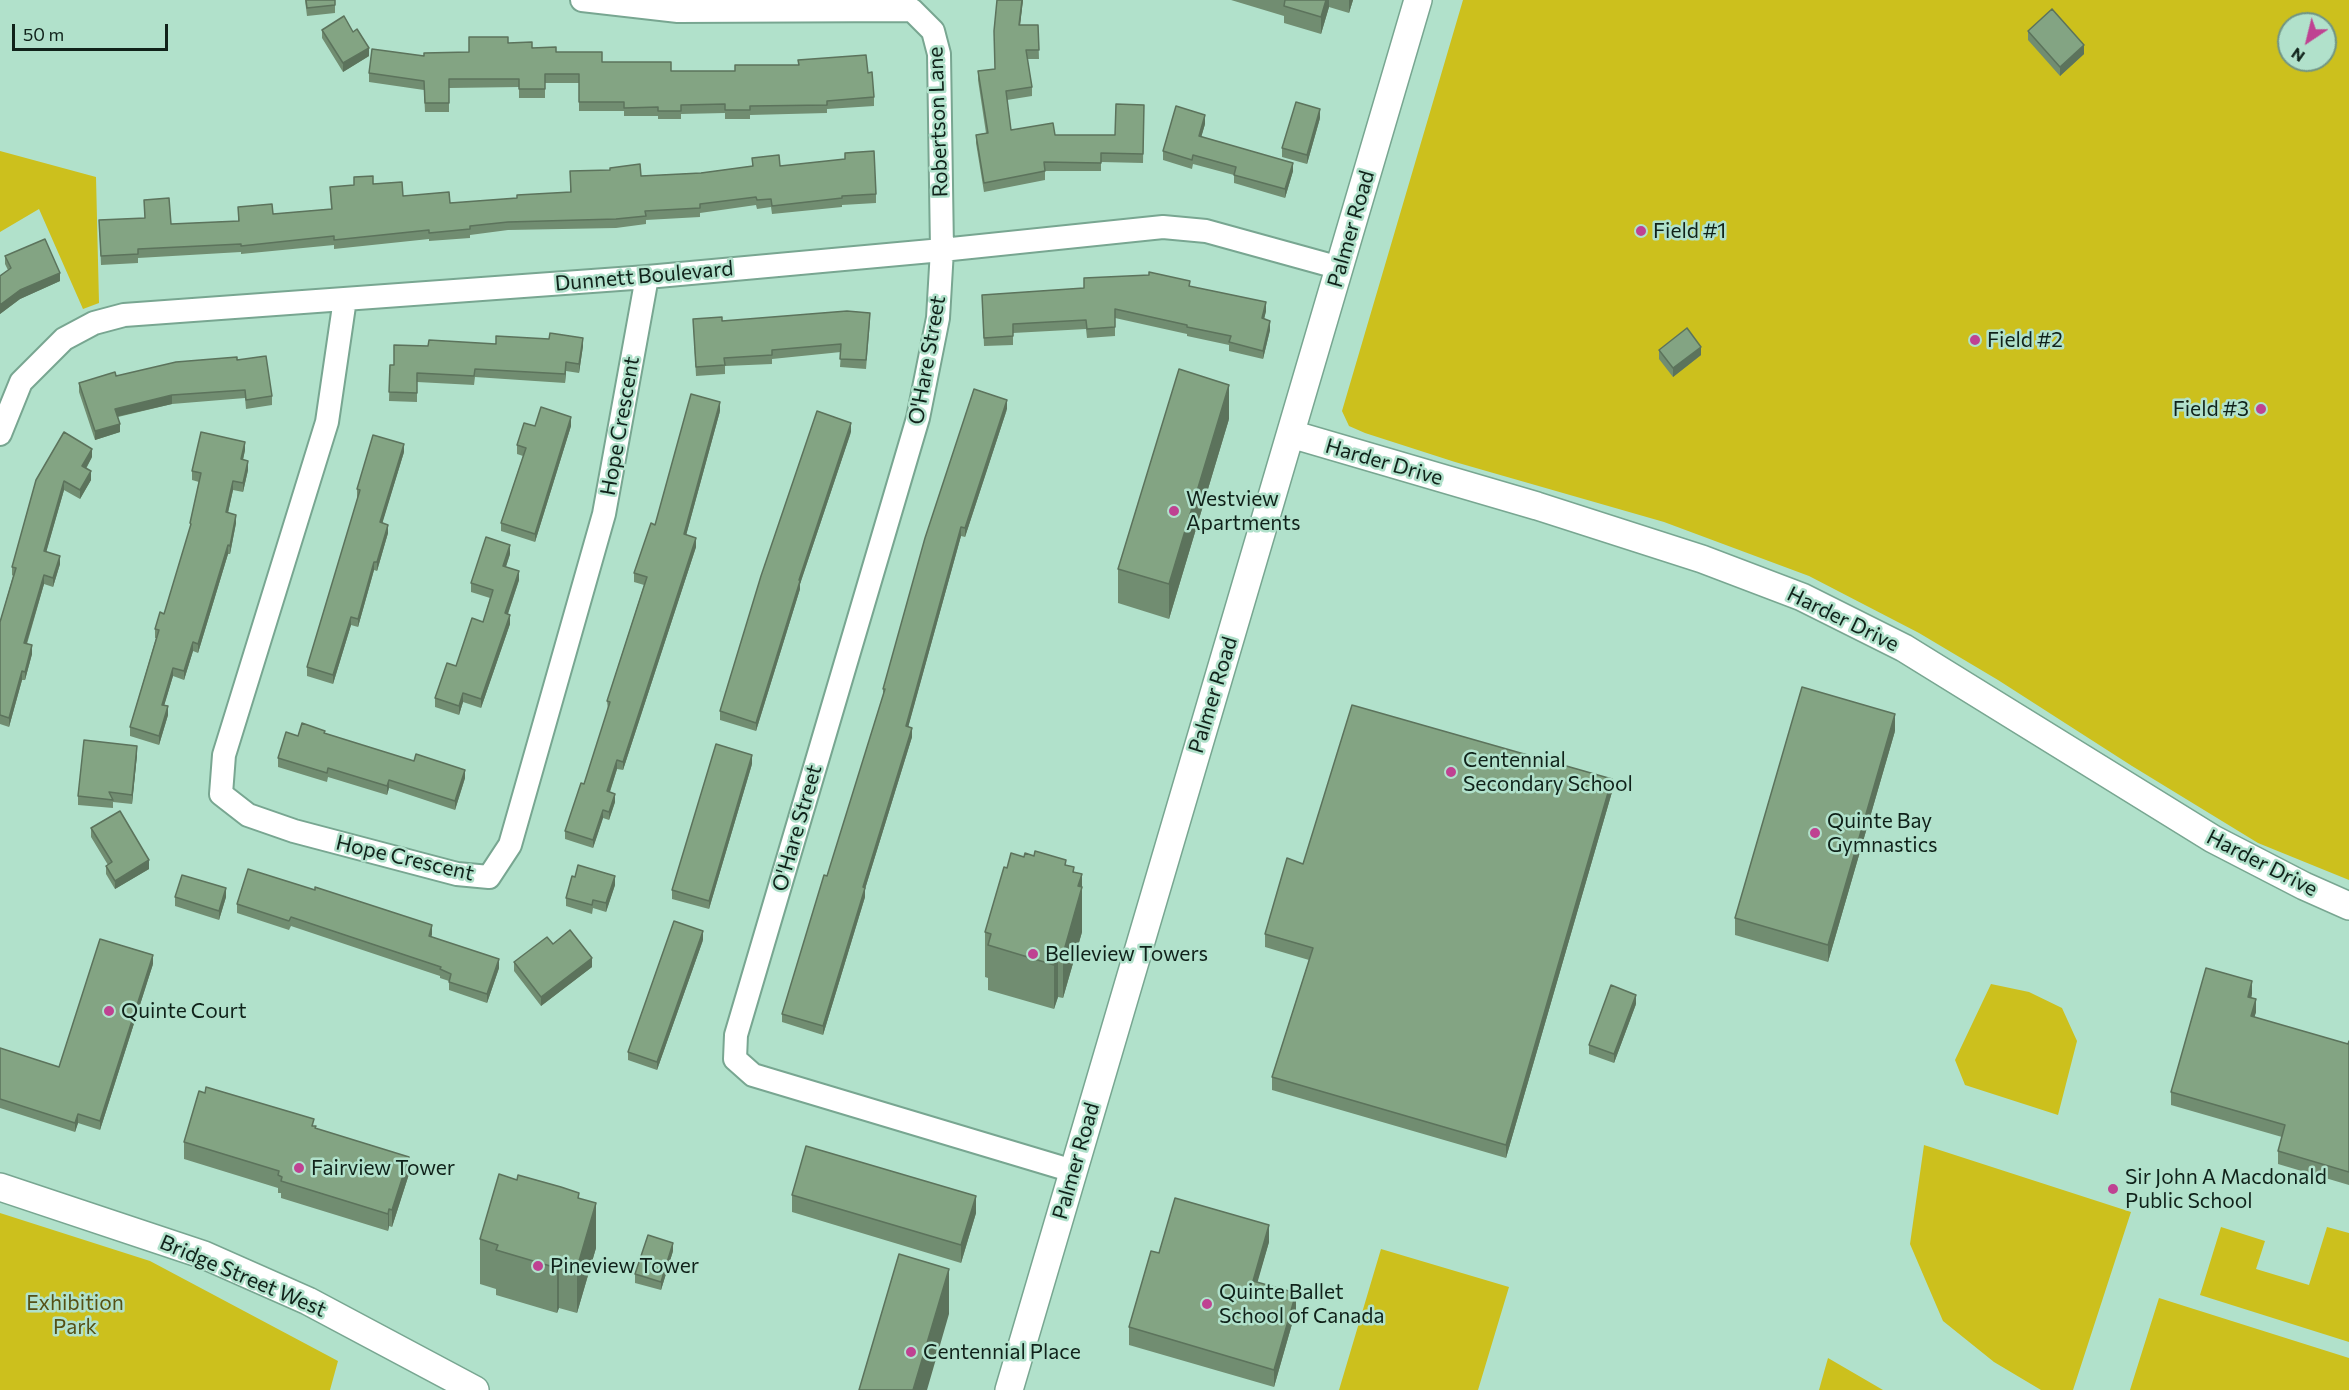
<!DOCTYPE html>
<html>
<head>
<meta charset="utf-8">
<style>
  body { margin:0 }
  #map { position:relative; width:2349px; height:1390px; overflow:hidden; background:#b1e1cb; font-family:Commissioner,sans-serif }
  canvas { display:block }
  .north { position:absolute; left:2277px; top:12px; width:60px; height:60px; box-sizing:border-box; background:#b1e1cb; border:2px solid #719584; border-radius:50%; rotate:215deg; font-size:16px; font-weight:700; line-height:24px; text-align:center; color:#10221a }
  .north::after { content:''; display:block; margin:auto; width:21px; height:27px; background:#bf4292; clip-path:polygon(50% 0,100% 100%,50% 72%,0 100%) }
  .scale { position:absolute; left:12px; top:24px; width:156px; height:27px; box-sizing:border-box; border:3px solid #10221a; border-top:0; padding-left:8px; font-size:18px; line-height:21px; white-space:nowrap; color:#10221a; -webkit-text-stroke:4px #b1e1cb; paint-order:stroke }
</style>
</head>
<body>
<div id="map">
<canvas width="2349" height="1390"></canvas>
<div class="north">N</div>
<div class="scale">50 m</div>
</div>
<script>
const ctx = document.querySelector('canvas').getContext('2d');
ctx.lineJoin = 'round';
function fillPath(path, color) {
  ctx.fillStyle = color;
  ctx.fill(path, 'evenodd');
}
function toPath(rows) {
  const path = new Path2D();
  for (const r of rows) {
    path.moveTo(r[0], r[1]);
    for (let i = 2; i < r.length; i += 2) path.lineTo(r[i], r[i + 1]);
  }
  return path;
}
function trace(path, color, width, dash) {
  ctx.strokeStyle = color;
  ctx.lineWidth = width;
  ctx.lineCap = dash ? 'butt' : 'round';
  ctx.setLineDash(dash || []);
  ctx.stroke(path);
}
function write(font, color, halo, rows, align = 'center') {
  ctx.font = font + ' Commissioner,sans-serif';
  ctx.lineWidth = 5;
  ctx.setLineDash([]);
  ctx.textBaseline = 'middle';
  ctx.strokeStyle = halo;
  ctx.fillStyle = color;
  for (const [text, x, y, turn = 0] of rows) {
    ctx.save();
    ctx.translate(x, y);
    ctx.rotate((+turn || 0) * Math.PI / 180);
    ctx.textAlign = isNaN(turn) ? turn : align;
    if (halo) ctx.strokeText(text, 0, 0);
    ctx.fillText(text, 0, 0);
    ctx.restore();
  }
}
fillPath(toPath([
  [1463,0,2349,0,2349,880,2258,843,2132,766,1998,680,1919,633,1809,576,1664,522,1455,462,1365,433,1349,426,1342,411],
  [2289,24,2325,24,2325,60,2289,60],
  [0,151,96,177,99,303,83,309,39,209,0,232],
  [1991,984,2029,992,2062,1008,2077,1041,2058,1115,1965,1085,1955,1060],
  [1924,1145,2131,1212,2073,1390,2041,1390,1994,1362,1943,1321,1910,1244],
  [0,1213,150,1261,338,1361,330,1390,0,1390],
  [2221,1227,2265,1241,2256,1269,2309,1285,2327,1227,2349,1233,2349,1342,2200,1295],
  [1381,1249,1509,1287,1478,1390,1339,1390],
  [2159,1298,2349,1358,2349,1390,2130,1390],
  [1828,1358,1883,1390,1819,1390]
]), '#ccc01d');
const minor = toPath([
  [582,0,678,11,912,10,933,31,939,54,942,250,938,318,918,418,736,1035,735,1059,753,1075,1073,1171],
  [345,299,327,422,224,755,221,794,248,815,294,831,457,874,489,877,510,845,604,514,647,277],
  [0,434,21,382,64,339,94,323,124,315,647,277,942,250,1163,227,1206,231,1340,268]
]);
const tertiary = toPath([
  [1291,434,1537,506,1702,559,1802,597,1904,648,2213,839,2304,886,2349,906],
  [0,1187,204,1255,308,1301,475,1390],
  [1009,1390,1418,0]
]);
trace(minor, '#78a691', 26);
trace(tertiary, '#78a691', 30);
trace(minor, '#fff', 22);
trace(tertiary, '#fff', 27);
fillPath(toPath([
  [305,0,335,0,335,13,307,16],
  [1023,0,1020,25,1038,25,1039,59,1027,59,1032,87,1032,96,1007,100,1011,130,1055,135,1115,135,1144,105,1143,163,1101,162,1101,171,1045,171,1045,180,984,192,976,143,976,135,986,133,978,80,978,71,995,69],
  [1231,0,1353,0,1349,13,1329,7,1321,34,1284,23,1284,16],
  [322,30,369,56,343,72,322,38],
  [2028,31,2084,54,2060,76,2028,40],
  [508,43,556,52,602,62,671,71,868,73,874,97,874,106,827,109,827,113,750,115,750,119,725,119,725,113,681,114,681,119,658,119,658,116,624,116,624,111,579,111,579,83,545,83,545,98,519,98,519,87,449,88,449,112,425,112,424,90,369,82,369,73,424,56,469,52],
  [1320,118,1307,164,1282,157,1282,148],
  [1205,124,1201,137,1293,171,1285,198,1234,183,1234,175,1193,164,1192,169,1163,160,1163,151],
  [752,158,876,194,876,203,842,205,842,207,772,214,771,207,757,209,756,205,700,213,700,217,646,220,646,224,616,228,508,230,470,235,470,238,429,241,429,239,334,249,334,245,241,254,241,252,138,258,138,263,101,265,99,220,145,218,144,200,171,224,238,221,238,207,273,214,331,209,330,187,354,185,354,177,403,196,450,203,517,198,570,192,570,171,641,176,701,173,752,166],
  [5,256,60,281,20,299,0,314,0,276,8,270,5,264],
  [1190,286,1266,311,1264,319,1270,330,1263,359,1229,351,1229,345,1187,336,1187,334,1115,318,1115,336,1087,338,1086,329,1013,333,1013,345,984,346,982,295,1084,288],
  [693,319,722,321,870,321,866,369,840,367,841,352,772,359,772,364,725,366,725,374,696,376],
  [496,344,583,346,579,373,566,371,565,383,475,377,474,385,417,382,417,402,389,401,390,365,394,365,428,346],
  [1659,350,1701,355,1673,377,1659,359],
  [237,360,272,396,272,405,246,409,245,398,172,404,118,417,120,432,95,440,79,392,79,383,116,376],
  [1007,409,965,537,961,536,908,727,912,737,865,889,865,897,823,1035,782,1022,782,1014,827,876,883,696,883,689],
  [720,411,686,535,696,547,623,770,617,769,610,792,615,802,609,820,603,818,593,848,565,839,565,831,584,784,608,710,607,701,644,585,634,582,634,573,655,525],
  [1229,419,1169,619,1118,603,1118,569],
  [535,426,571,426,535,542,501,531,501,523,523,456,517,454,517,445],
  [851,432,800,584,800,589,756,731,720,720,720,711],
  [245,450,243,460,248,470,243,492,233,490,228,513,236,523,230,554,228,554,198,653,193,651,184,680,173,676,164,705,168,715,159,745,130,736,130,727,156,638,155,638,155,629,164,614,190,530,190,523,199,482,192,480,192,471],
  [404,452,382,523,388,533,377,571,374,570,358,627,351,625,333,684,307,676,307,667,358,498,357,498,357,489],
  [92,457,86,469,91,480,80,499,64,490,46,552,60,564,53,587,44,584,27,644,32,654,25,680,22,680,9,727,0,724,0,622,13,576,12,575,12,567,36,480],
  [510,554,506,567,519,580,508,614,510,624,481,708,463,702,459,715,435,707,435,698,483,622,490,598,471,592,471,583],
  [1895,731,1828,962,1735,935,1735,918],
  [325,734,465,778,455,810,389,788,387,795,328,777,327,782,278,767,278,758,298,736],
  [137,755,132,804,113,802,113,808,78,805,78,796],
  [752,764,709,909,672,899,672,890],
  [1612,792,1506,1158,1272,1090,1272,1077,1309,960,1265,947,1265,934,1303,864],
  [91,828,149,869,115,889,106,874,106,866,108,865,91,837],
  [1024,857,1066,865,1074,872,1082,874,1082,932,1063,998,1058,997,1054,1009,988,990,988,978,985,977,985,932],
  [615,885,606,912,593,908,592,914,566,906,566,898],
  [175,897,226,897,219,920,175,906],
  [237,904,432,934,431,937,499,968,487,1003,449,990,449,981,440,978,440,976,291,926,289,930,237,913],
  [703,940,657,1070,628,1060,628,1052],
  [553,944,592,967,541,1006,514,971,514,962],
  [153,964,100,1130,78,1123,75,1132,0,1108,0,1048,59,1067],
  [2252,994,2251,998,2256,1012,2254,1017,2348,1044,2349,1041,2349,1185,2278,1164,2278,1151,2282,1137,2171,1105,2171,1092],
  [1636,1004,1614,1063,1589,1054,1589,1045],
  [314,1126,316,1129,409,1174,392,1227,389,1226,388,1231,281,1198,281,1193,278,1193,278,1188,184,1159,184,1142],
  [792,1195,976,1213,961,1263,792,1212],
  [579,1198,596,1248,577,1313,559,1308,557,1313,496,1295,496,1289,480,1284,480,1239],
  [1269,1242,1257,1282,1296,1310,1274,1387,1129,1345,1129,1327,1159,1253],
  [673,1251,661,1290,635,1283,635,1274]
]), '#718d71');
fillPath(toPath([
  [1022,0,1023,0,1019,34,1019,25],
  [1326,0,1329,0,1329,7,1321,34,1321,17],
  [1349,0,1353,0,1349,13],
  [2084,45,2084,54,2060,76,2060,67],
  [369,48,369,56,343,72,343,63],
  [1320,109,1320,118,1307,164,1307,155],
  [1205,115,1205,124,1199,145,1199,136],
  [1293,163,1293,171,1285,198,1285,189],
  [60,273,60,281,20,299,0,314,0,305,20,290],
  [1266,302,1266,311,1262,327,1262,318],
  [1270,321,1270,330,1263,359,1263,351],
  [583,338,583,346,579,373,579,364],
  [1701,347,1701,355,1673,377,1673,368],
  [566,362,566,371,565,383,565,374],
  [1229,385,1229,419,1169,619,1169,584],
  [172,395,172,404,115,417,115,409],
  [1007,400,1007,409,965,537,965,528],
  [720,402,720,411,684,543,684,534],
  [571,417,571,426,535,542,535,534],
  [851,423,851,432,800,584,800,589,756,731,756,723,799,580],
  [120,424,120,432,95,440,95,431],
  [245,442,245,450,241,468,241,459],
  [404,444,404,452,380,531,380,522],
  [92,449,92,457,82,475,82,466],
  [248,461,248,470,243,492,243,483],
  [91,471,91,480,80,499,80,490],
  [64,481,64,490,44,560,44,551],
  [233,481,233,490,226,521,226,512],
  [236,515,236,523,230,554,230,546],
  [388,525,388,533,377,571,377,562],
  [961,527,961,536,906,735,906,726],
  [696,538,696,547,623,770,623,762],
  [228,545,228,554,198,653,198,644],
  [510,545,510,554,503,575,503,566],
  [60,556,60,564,53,587,53,578],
  [374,562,374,570,358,627,358,619],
  [519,571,519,580,505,622,505,613],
  [44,575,44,584,24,652,24,643],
  [510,615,510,624,481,708,481,699],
  [351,617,351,625,333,684,333,675],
  [193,642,193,651,184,680,184,671],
  [32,645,32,654,25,680,25,672],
  [173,668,173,676,162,713,162,705],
  [22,671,22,680,9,727,9,718],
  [463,693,463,702,459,715,459,706],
  [168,706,168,715,159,745,159,736],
  [1895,714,1895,731,1828,962,1828,945],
  [912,728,912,737,865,889,865,897,823,1035,823,1026,863,887],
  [137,746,137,755,132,804,132,795],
  [752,755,752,764,709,909,709,901],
  [617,760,617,769,607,800,607,791],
  [465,770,465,778,455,810,455,801],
  [1612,779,1612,792,1506,1158,1506,1145],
  [389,780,389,788,387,795,387,786],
  [615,794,615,802,609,820,609,812],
  [603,810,603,818,593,848,593,840],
  [149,860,149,869,115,889,115,881],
  [1082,874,1082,932,1063,998,1063,954,1078,886],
  [615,876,615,885,606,912,606,903],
  [226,888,226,897,219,920,219,911],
  [432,925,432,934,429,945,429,936],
  [703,931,703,940,657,1070,657,1062],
  [1058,952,1058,997,1054,1009,1054,965],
  [153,955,153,964,100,1130,100,1121],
  [592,958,592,967,541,1006,541,997],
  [499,959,499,968,487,1003,487,994],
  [2252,981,2252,994,2248,1010,2248,997],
  [1636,995,1636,1004,1614,1063,1614,1054],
  [2256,999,2256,1012,2251,1029,2251,1016],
  [78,1114,78,1123,75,1132,75,1123],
  [409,1157,409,1174,392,1227,392,1210],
  [976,1196,976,1213,961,1263,961,1245],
  [596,1203,596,1248,577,1313,577,1268],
  [389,1209,389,1226,388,1231,388,1214],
  [1269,1225,1269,1242,1253,1298,1253,1281],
  [673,1243,673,1251,661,1290,661,1282],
  [559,1263,559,1308,557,1313,557,1268],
  [949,1269,949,1314,927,1390,913,1390],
  [1296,1293,1296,1310,1274,1387,1274,1370]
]), '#5c735c');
const building = toPath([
  [306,0,335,0,335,5,307,8,306,0],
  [997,0,1022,0,1019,25,1038,25,1039,50,1026,50,1032,87,1006,91,1011,130,1053,123,1055,135,1115,135,1116,104,1144,105,1143,154,1101,153,1101,163,1044,162,1045,171,984,183,976,135,988,133,978,71,995,69,994,31,997,0],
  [1285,0,1326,0,1321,17,1284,6,1285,0],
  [2052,9,2084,45,2060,67,2028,31,2052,9],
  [344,16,353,32,357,29,369,48,343,63,322,30,344,16],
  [469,37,508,37,508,43,532,42,532,48,556,47,556,52,602,52,602,62,671,62,671,71,735,71,735,65,799,65,798,60,866,55,868,73,872,72,874,97,827,101,827,105,750,106,750,110,725,110,725,104,681,105,681,111,658,111,658,107,624,108,624,102,579,102,579,74,545,74,545,89,519,89,519,79,449,79,449,103,425,103,424,81,369,73,372,49,424,56,424,53,469,52,469,37],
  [1296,102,1320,109,1307,155,1282,148,1296,102],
  [1176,106,1205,115,1199,136,1293,163,1285,189,1234,175,1236,167,1193,155,1192,160,1163,151,1176,106],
  [874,151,876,194,842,196,842,198,772,206,771,199,757,200,756,197,700,204,700,208,645,211,646,216,616,219,508,222,470,226,470,229,429,233,429,230,334,240,334,236,241,246,241,244,138,249,138,254,101,256,99,220,145,218,144,200,169,198,171,224,239,221,238,207,272,204,273,214,332,209,330,187,354,185,354,177,373,176,373,184,402,182,403,196,449,192,450,203,517,198,517,195,571,192,570,171,610,170,610,168,640,164,641,176,701,173,753,166,752,158,779,155,780,166,845,159,845,153,874,151],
  [45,239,60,273,20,290,0,305,0,276,11,268,5,256,45,239],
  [1149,272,1190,281,1189,286,1266,302,1262,318,1270,321,1263,351,1229,342,1231,336,1187,327,1187,325,1115,309,1115,327,1087,329,1086,320,1013,324,1013,336,984,338,982,295,1084,288,1084,278,1149,275,1149,272],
  [847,311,870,313,866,360,840,359,841,344,772,350,772,355,724,358,725,365,696,367,693,319,722,317,722,321,847,311],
  [1687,328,1701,347,1673,368,1659,350,1687,328],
  [550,333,583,338,579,364,566,362,565,374,475,369,474,376,417,373,417,393,389,392,390,365,394,365,394,345,428,346,429,340,496,344,496,336,549,339,550,333],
  [266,356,272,396,246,400,245,390,172,395,115,409,120,424,95,431,79,383,115,372,116,376,176,362,237,357,237,360,266,356],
  [1179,369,1229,385,1169,584,1118,569,1179,369],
  [974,389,1007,400,965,528,961,527,906,726,912,728,863,887,865,888,823,1026,782,1014,824,875,827,876,885,689,883,689,925,538,974,389],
  [691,394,720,402,684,534,696,538,623,762,617,760,607,791,615,794,609,812,603,810,593,840,565,831,581,783,584,784,610,702,607,701,647,577,634,573,651,523,655,525,691,394],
  [541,407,571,417,535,534,501,523,526,448,517,445,524,423,535,426,541,407],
  [817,411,851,423,799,580,800,581,756,723,720,711,761,576,817,411],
  [64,432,92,449,82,466,91,471,80,490,64,481,44,551,60,556,53,578,44,575,24,643,32,645,25,672,22,671,9,718,0,715,0,622,16,568,12,567,36,480,64,432],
  [201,432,245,442,241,459,248,461,243,483,233,481,226,512,236,515,230,546,228,545,198,644,193,642,184,671,173,668,162,705,168,706,159,736,130,727,159,630,155,629,160,612,164,614,191,524,190,523,201,473,192,471,201,432],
  [373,435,404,444,380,522,388,525,377,562,374,562,358,619,351,617,333,675,307,667,360,490,357,489,373,435],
  [486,537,510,545,503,566,519,571,505,613,510,615,481,699,463,693,459,706,435,698,447,663,456,666,472,618,483,622,493,590,471,583,486,537],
  [1802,687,1895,714,1828,945,1735,918,1802,687],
  [1352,705,1612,779,1506,1145,1272,1077,1313,948,1265,934,1287,858,1303,864,1352,705],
  [302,723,325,731,324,733,414,761,416,754,465,770,455,801,389,780,387,786,328,768,327,773,278,758,286,732,298,736,302,723],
  [84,740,137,746,132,795,109,792,113,800,78,796,84,740],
  [716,744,752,755,709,901,672,890,716,744],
  [120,811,149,860,115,881,106,866,112,862,91,828,120,811],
  [1035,851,1066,860,1065,865,1074,867,1073,872,1082,874,1078,886,1082,887,1063,954,1058,952,1054,965,988,945,991,934,985,932,1004,867,1007,868,1011,853,1024,857,1025,853,1034,856,1035,851],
  [578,865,615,876,606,903,593,900,592,905,566,898,572,876,575,877,578,865],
  [248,869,315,890,315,887,432,925,429,936,499,959,487,994,449,982,451,974,440,969,441,967,291,917,289,921,237,904,248,869],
  [182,875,226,888,219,911,175,897,182,875],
  [674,921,703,931,657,1062,628,1052,674,921],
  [570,930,592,958,541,997,514,962,547,937,553,944,570,930],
  [100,939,153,955,100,1121,78,1114,75,1123,0,1099,0,1048,59,1067,100,939],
  [2206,968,2252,981,2248,997,2256,999,2251,1016,2348,1044,2349,1041,2349,1172,2278,1151,2285,1125,2171,1092,2206,968],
  [1611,985,1636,995,1614,1054,1589,1045,1611,985],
  [206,1087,314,1119,312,1126,316,1126,315,1128,409,1157,392,1210,389,1209,388,1214,281,1181,282,1177,278,1175,279,1171,184,1142,199,1091,205,1093,206,1087],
  [806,1146,976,1196,961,1245,792,1195,806,1146],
  [499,1174,517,1180,518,1175,561,1187,579,1193,578,1198,596,1203,577,1268,559,1263,557,1268,496,1250,498,1245,480,1239,499,1174],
  [1175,1198,1269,1225,1253,1281,1296,1293,1274,1370,1129,1327,1151,1251,1159,1253,1175,1198],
  [648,1235,673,1243,661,1282,635,1274,648,1235],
  [899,1254,949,1269,913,1390,859,1390,899,1254]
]);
fillPath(building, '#83a483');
trace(building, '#5c735c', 1.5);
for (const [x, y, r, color] of [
  [1641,231,6,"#bf4292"],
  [1975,340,6,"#bf4292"],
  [2261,409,6,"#bf4292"],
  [1174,511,6,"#bf4292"],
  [1451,772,6,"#bf4292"],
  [1815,833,6,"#bf4292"],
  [1033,954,6,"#bf4292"],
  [109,1011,6,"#bf4292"],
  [299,1168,6,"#bf4292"],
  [2113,1189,6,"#bf4292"],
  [538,1266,6,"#bf4292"],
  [1207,1304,6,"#bf4292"],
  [911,1352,6,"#bf4292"]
]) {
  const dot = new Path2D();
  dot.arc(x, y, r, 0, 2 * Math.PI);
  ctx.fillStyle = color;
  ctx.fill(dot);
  trace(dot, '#b1e1cb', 2);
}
write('21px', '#10221a', '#b1e1cb', [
  ["Robertson Lane",938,122,-92],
  ["Palmer Road",1351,229,-74],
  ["Dunnett Boulevard",644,276,-5],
  ["O'Hare Street",927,360,-80],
  ["Hope Crescent",620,426,-80],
  ["Harder Drive",1384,462,16],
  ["Harder Drive",1843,619,26],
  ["Palmer Road",1213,695,-73],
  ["O'Hare Street",797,828,-74],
  ["Hope Crescent",405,858,13],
  ["Harder Drive",2262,863,27],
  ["Palmer Road",1076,1161,-74],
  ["Bridge Street West",243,1276,23]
]);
write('21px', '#10221a', '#b1e1cb', [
  ["Field #1",1653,231],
  ["Field #2",1987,340],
  ["Field #3",2249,409,"right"],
  ["Westview",1186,499],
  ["Apartments",1186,523],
  ["Centennial",1463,760],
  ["Secondary School",1463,784],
  ["Quinte Bay",1827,821],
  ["Gymnastics",1827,845],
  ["Belleview Towers",1045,954],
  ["Quinte Court",121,1011],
  ["Fairview Tower",311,1168],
  ["Sir John A Macdonald",2125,1177],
  ["Public School",2125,1201],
  ["Pineview Tower",550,1266],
  ["Quinte Ballet",1219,1292],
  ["School of Canada",1219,1316],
  ["Centennial Place",923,1352]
], 'left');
write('21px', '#555015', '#b1e1cb', [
  ["Exhibition",75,1303],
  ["Park",75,1327]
]);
</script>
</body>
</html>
